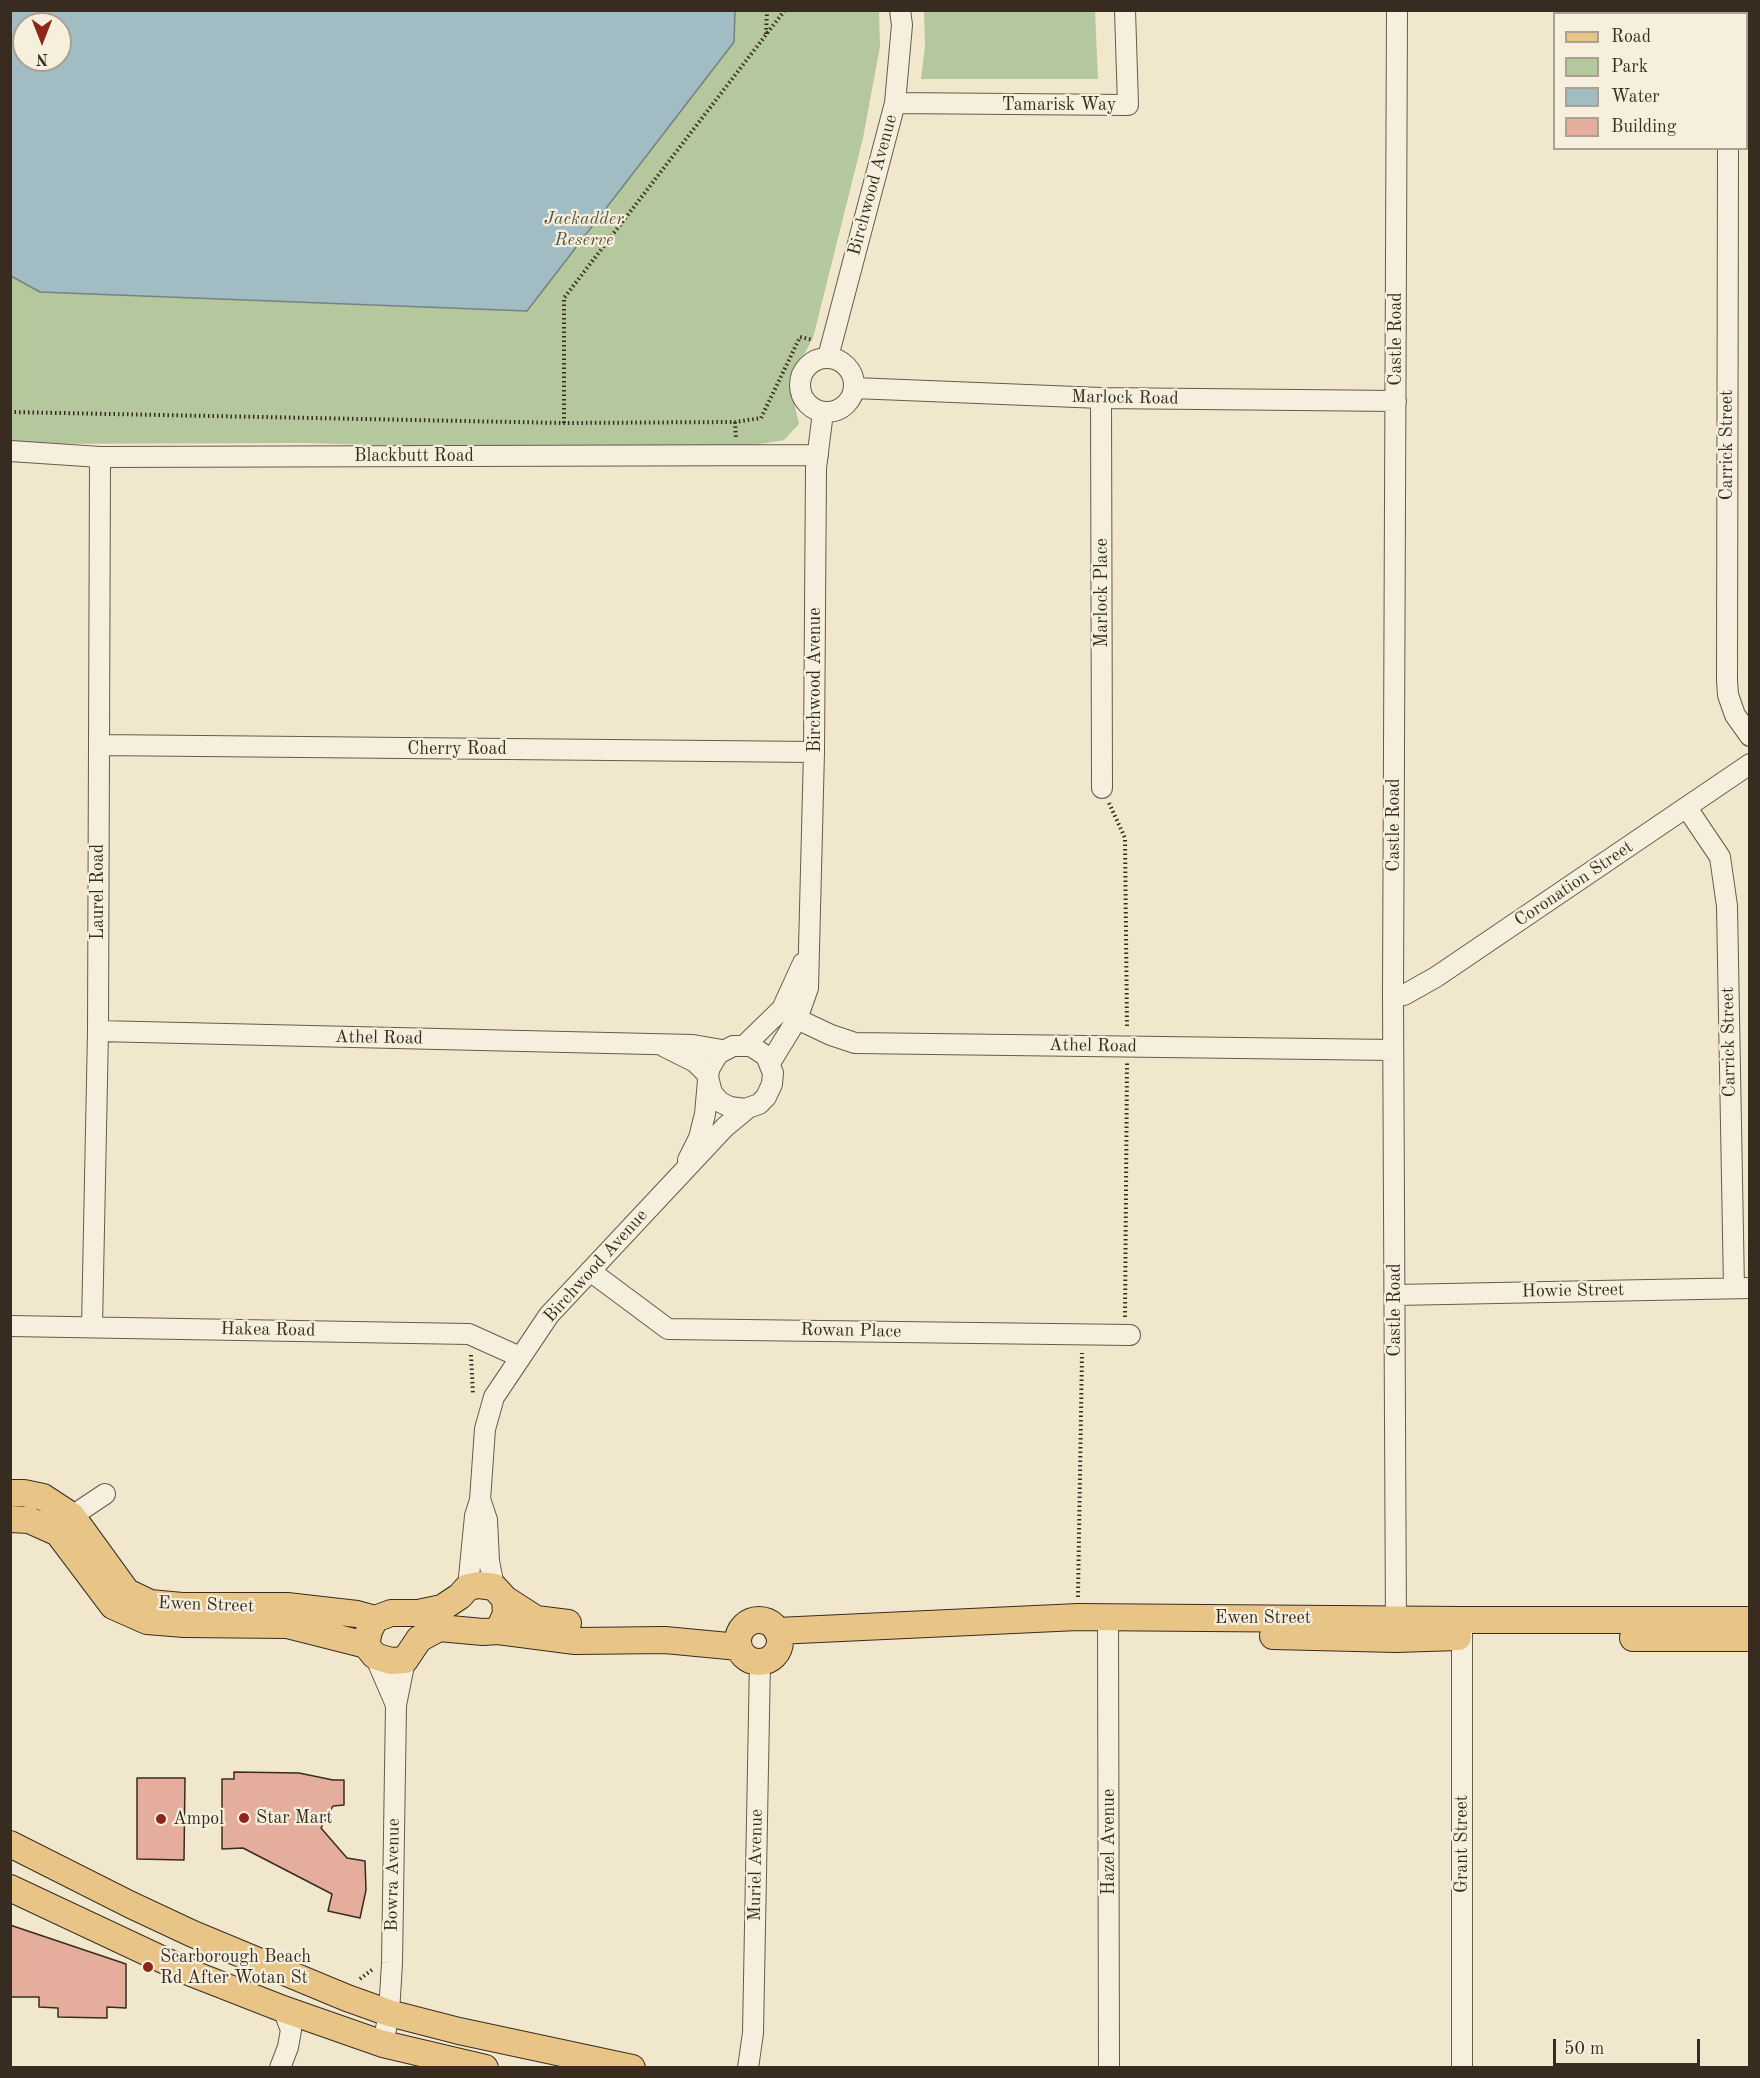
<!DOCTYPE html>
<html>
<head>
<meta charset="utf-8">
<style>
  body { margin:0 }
  #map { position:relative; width:1760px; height:2078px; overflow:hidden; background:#f1e7cd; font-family:"Old Standard TT",serif }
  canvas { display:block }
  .frame { position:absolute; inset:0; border:12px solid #382c21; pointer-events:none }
  .legend { position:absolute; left:1553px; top:12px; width:195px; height:138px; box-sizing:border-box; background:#f6efde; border:2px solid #aaa192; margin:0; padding:8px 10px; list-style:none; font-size:18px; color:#382c21 }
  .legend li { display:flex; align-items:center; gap:12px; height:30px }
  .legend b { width:30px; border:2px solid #aaa192 }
  .north { position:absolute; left:12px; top:12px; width:60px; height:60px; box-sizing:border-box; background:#f6efde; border:2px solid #aaa192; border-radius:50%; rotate:180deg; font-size:16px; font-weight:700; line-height:24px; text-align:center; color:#382c21 }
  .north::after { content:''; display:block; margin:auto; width:21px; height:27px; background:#8f2418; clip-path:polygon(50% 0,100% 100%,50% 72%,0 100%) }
  .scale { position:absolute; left:1553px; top:2039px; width:147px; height:27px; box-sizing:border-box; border:3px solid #382c21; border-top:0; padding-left:8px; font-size:18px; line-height:21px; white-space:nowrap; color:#382c21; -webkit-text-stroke:4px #f6efde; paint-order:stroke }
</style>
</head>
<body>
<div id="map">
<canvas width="1760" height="2078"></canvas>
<div class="frame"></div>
<ul class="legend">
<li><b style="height:8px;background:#e8c486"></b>Road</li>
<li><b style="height:16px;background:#b5c79c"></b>Park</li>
<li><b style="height:16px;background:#a1bcc3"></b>Water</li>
<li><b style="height:16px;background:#e5ad9c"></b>Building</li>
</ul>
<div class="north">N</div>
<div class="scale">50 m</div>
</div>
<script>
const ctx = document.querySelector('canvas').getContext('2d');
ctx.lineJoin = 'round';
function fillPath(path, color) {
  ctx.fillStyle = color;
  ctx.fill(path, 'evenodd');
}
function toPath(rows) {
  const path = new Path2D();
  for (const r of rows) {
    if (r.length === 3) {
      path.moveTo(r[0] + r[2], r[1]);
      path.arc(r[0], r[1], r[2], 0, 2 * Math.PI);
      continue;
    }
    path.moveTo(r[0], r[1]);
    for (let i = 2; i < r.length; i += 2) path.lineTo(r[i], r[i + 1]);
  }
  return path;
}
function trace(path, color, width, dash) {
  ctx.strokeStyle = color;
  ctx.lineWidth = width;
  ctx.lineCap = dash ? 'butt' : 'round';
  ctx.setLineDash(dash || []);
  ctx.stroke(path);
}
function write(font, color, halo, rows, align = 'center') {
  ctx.font = font + ' "Old Standard TT",serif';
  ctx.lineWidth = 4.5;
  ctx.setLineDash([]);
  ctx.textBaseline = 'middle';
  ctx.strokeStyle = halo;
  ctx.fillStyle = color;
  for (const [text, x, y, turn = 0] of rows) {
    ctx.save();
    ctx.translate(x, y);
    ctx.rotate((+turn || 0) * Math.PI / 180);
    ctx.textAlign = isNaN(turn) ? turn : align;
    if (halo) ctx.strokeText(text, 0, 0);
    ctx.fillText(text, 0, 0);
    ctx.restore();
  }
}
fillPath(toPath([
  [10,11,879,11,880,46,863,138,813,338,789,382,799,424,784,440,718,451,567,450,303,443,11,444],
  [24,24,60,24,60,60,24,60],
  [924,11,1095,11,1098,79,921,79,925,46]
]), '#b5c79c');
const water = toPath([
  [10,11,11,10,735,11,734,42,527,311,40,292,11,276,10,11],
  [24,24,60,24,60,60,24,60,24,24]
]);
fillPath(water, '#a1bcc3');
trace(water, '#778282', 1.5);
const building = toPath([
  [234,1772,299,1773,333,1780,344,1780,344,1805,333,1806,321,1828,347,1858,365,1861,366,1890,360,1918,328,1911,332,1894,243,1848,222,1849,222,1779,234,1779,234,1772],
  [137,1778,185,1778,184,1860,137,1859,137,1778],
  [10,1925,126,1964,126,2008,107,2007,107,2018,58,2017,58,2008,39,2007,39,1997,10,1997,10,1925]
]);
fillPath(building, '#e5ad9c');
trace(building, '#382c21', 1.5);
const minor = toPath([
  [1729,14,1729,10],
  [895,103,1128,105,1125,10],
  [1728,148,1727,680,1728,695,1735,715,1750,736],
  [828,357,895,103,902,25,900,10],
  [827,385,27],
  [854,388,1101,398,1396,401],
  [1101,398,1102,788],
  [10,451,100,457,818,455],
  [99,745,814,752],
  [1687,808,1720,857,1727,906,1734,1288],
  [1393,995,1404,995,1436,977,1750,764],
  [797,1019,831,1035,855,1043,1393,1050],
  [98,1031,693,1045,722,1050],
  [745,1045,782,1009,803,963],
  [665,1047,695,1062,708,1075],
  [770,1063,797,1019,808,988,814,752,816,468,823,412],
  [688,1160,699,1138,705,1114,709,1069,718,1054,733,1046,751,1046,766,1056,773,1073,772,1084,766,1097,759,1104,745,1109,730,1107,720,1102,712,1093,709,1081],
  [590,1271,668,1329,1130,1335],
  [1396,1295,1750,1288],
  [10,1326,469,1334,520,1357],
  [92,1327,98,1031,100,457],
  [481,1502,487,1520,489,1561,494,1587],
  [65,1525,72,1516,105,1494],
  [468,1587,475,1516,480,1500,485,1429,494,1397,549,1315,725,1127,748,1108],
  [1108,1617,1109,2068],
  [1462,1623,1462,2068],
  [1396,1633,1393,995,1397,10],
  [375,1656,396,1705],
  [383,2044,389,2013,392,1963,396,1705,405,1660],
  [280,2068,288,2047,291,2030,283,2009],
  [748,2068,753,2033,760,1661]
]);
const major = toPath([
  [10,1493,24,1493,43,1497,72,1516,127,1592,150,1603,182,1606,287,1606,357,1614,375,1619],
  [10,1519,29,1520,58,1533,113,1606,147,1621,184,1624,287,1625,366,1645],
  [479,1585,494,1587,505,1599,506,1614,498,1631,483,1632,439,1628,419,1639,405,1660,391,1661,375,1656,366,1645,369,1631,375,1619,391,1613,418,1613,442,1608,460,1596,468,1587,479,1585],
  [505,1599,536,1619,568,1623],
  [759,1641,21],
  [498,1631,575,1641,665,1640,739,1647],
  [777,1631,1078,1617,1462,1620,1750,1620],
  [1273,1636,1396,1639,1458,1637],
  [1633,1638,1750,1638],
  [10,1844,131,1905,193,1934,347,1998,389,2013,459,2031,632,2068],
  [10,1888,191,1973,283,2009,383,2044,485,2068]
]);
trace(minor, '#665b4c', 22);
trace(major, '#382c21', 28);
trace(toPath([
  [766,34,767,10],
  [10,412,564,423,735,422,761,418,800,337,813,340],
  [735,422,736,439],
  [564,423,564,298,785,10],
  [1109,803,1125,838,1127,1029],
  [1125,1317,1127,1063],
  [471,1355,473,1395],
  [1078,1597,1082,1353],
  [360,1979,373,1969],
  [705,2068,705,2066]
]), '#382c21', 4, [1.5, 3]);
trace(minor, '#f6efde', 20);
trace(major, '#e8c486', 26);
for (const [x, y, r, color] of [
  [244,1818,6,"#8f2418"],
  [161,1819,6,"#8f2418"],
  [148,1967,6,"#8f2418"]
]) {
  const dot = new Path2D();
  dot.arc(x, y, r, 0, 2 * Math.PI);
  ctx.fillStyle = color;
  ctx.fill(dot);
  trace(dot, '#f6efde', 2);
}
write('18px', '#382c21', '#f6efde', [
  ["Tamarisk Way",1059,105],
  ["Birchwood Avenue",873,185,-75],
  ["Castle Road",1396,339,-90],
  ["Marlock Road",1125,398,1],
  ["Carrick Street",1727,445,-90],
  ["Blackbutt Road",414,456],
  ["Marlock Place",1102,593,-90],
  ["Birchwood Avenue",815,680,-90],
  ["Cherry Road",457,749],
  ["Castle Road",1394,825,-90],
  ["Coronation Street",1574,884,-34],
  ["Laurel Road",98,892,-90],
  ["Athel Road",379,1038,1],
  ["Carrick Street",1729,1042,-91],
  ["Athel Road",1093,1046,1],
  ["Birchwood Avenue",596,1266,-48],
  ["Howie Street",1573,1291,-1],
  ["Castle Road",1395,1310,-90],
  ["Hakea Road",268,1330,1],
  ["Rowan Place",851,1331,1],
  ["Ewen Street",206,1605,2],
  ["Ewen Street",1263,1618],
  ["Hazel Avenue",1109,1842,-90],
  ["Grant Street",1462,1844,-90],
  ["Muriel Avenue",756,1865,-89],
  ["Bowra Avenue",393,1875,-89]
]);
write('italic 18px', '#575340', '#f6efde', [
  ["Jackadder",584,219],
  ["Reserve",584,240]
]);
write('18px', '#382c21', '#f6efde', [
  ["Star Mart",256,1818],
  ["Ampol",173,1819],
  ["Scarborough Beach",160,1957],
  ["Rd After Wotan St",160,1978]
], 'left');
</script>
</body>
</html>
